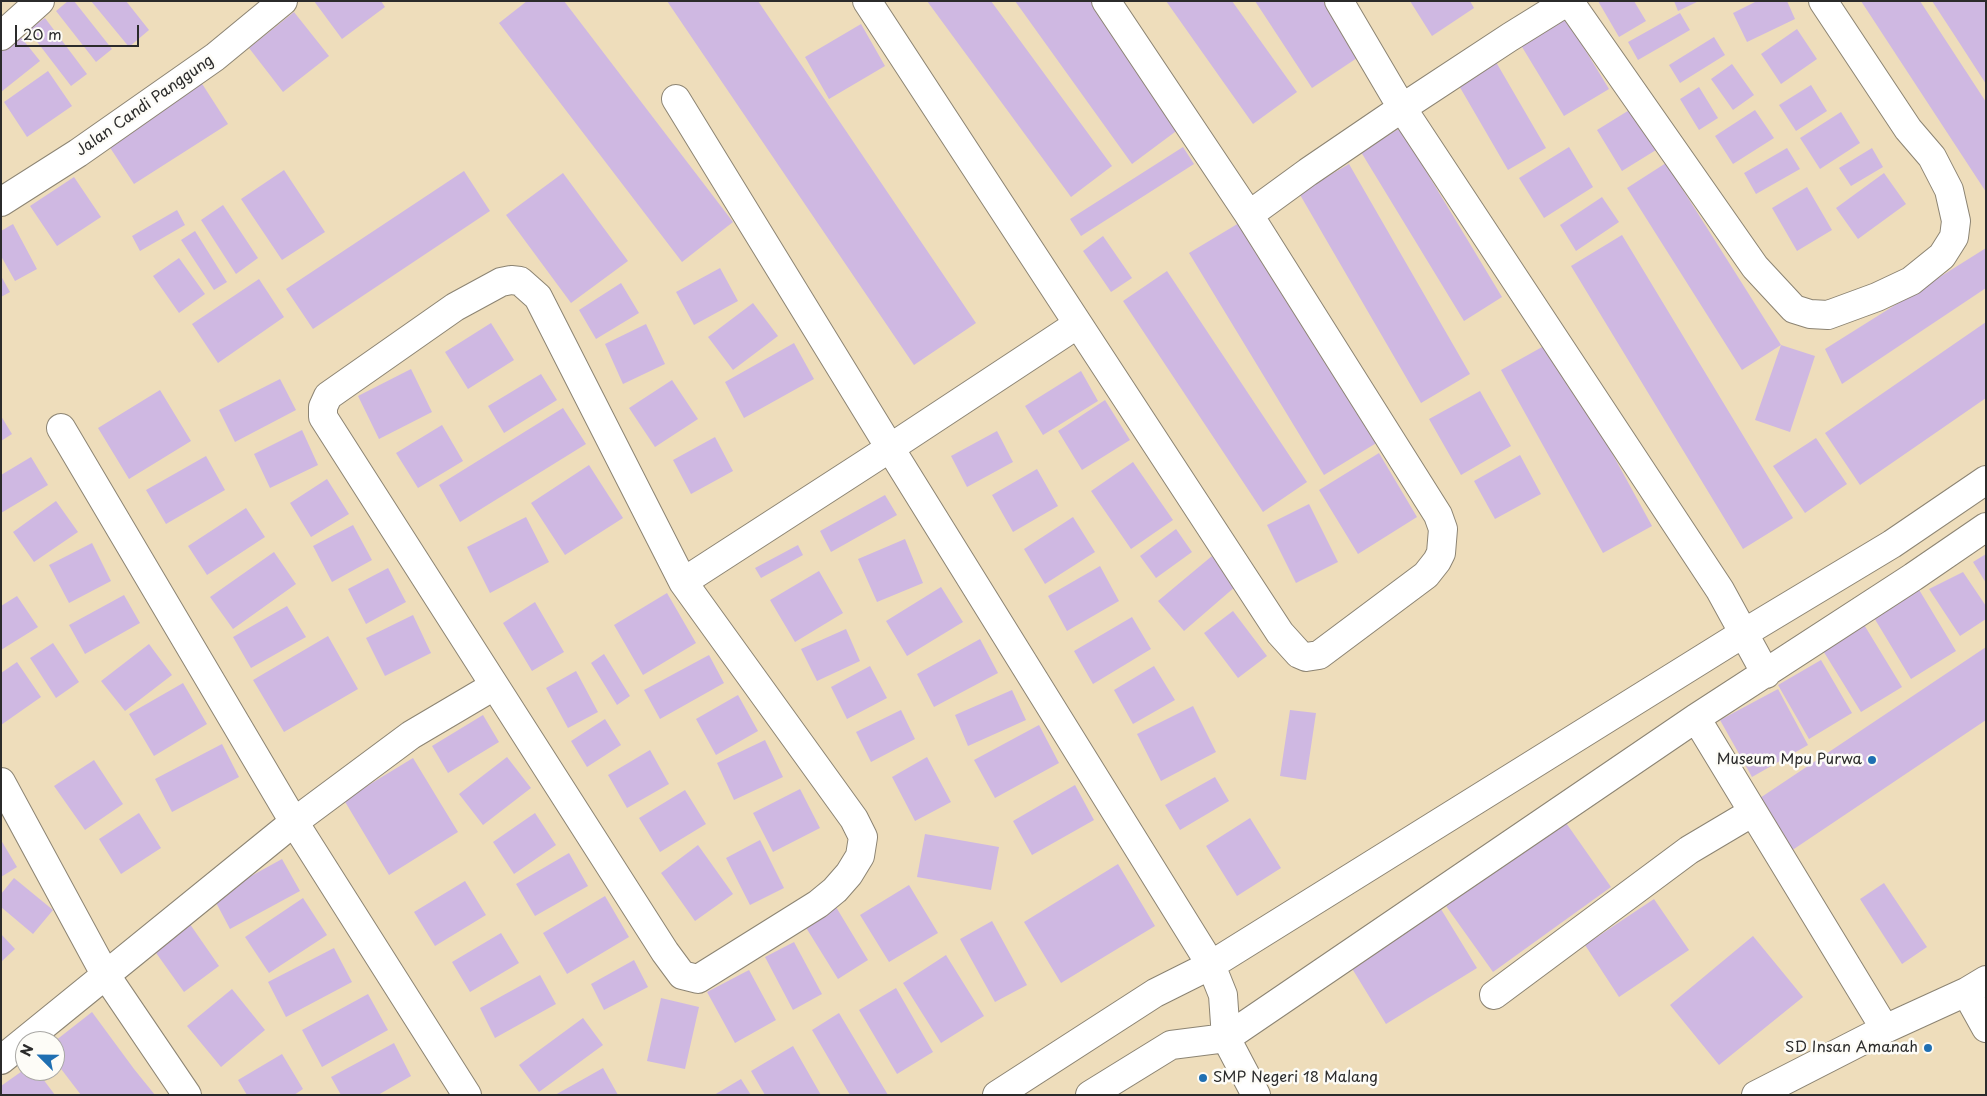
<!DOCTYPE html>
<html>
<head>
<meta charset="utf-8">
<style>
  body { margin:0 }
  #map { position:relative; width:1987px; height:1096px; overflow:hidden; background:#edb; font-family:"Playpen Sans",sans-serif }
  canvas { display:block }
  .frame { position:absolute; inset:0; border:2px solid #2b2b2b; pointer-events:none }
  .north { position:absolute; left:15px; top:1031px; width:50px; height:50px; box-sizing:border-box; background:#fdfcf7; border:1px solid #a9a8a5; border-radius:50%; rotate:293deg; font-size:14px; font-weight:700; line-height:20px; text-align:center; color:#2b2b2b }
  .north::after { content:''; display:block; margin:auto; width:18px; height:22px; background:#1f6fb2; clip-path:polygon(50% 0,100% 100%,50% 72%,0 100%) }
  .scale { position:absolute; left:15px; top:25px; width:124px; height:22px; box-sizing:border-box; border:2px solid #2b2b2b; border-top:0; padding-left:6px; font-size:15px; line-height:18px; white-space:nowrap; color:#2b2b2b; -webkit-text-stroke:4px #fdfcf7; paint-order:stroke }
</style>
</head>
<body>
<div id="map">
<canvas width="1987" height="1096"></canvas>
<div class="frame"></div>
<div class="north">N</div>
<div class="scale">20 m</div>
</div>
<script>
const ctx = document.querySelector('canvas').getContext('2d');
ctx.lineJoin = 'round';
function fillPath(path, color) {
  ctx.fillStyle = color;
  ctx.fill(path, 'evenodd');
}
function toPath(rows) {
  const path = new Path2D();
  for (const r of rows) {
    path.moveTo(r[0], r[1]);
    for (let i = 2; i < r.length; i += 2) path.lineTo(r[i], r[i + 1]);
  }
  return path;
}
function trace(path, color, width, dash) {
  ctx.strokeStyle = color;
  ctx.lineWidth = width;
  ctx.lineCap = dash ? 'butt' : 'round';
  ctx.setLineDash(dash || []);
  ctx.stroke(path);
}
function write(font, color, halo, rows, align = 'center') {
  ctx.font = font + ' "Playpen Sans",sans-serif';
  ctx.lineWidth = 5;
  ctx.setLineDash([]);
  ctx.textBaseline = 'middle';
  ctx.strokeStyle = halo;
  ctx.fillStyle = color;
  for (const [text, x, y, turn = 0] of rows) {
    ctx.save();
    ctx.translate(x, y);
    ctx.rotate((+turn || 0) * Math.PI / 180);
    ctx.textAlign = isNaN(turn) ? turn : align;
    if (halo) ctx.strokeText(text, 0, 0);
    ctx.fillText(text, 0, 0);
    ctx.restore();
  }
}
fillPath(toPath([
  [68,1,74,1,112,49,96,62,56,11],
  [91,1,126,1,149,30,129,47],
  [314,1,381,1,385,7,342,39],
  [527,1,564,1,733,222,682,262,499,23],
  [667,1,758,1,976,323,914,365],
  [927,1,991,1,1112,166,1071,197],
  [1015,1,1093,1,1183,126,1132,164],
  [1166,1,1232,1,1297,92,1253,124],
  [1255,1,1323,1,1360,56,1312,88],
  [1410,1,1470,1,1474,8,1432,36],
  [1598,1,1634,1,1646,21,1619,37],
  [1674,1,1699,1,1678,11],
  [1757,1,1787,1,1795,19,1747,42,1733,13],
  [1861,1,1920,1,1986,102,1986,192],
  [1932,1,1986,1,1986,84,1953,33],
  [294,12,329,56,283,92,249,48],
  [1680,13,1690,30,1638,60,1628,42],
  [1564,15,1609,89,1564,116,1519,42],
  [45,18,87,74,71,86,28,30],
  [861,24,885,66,829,99,805,57],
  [1797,29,1817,59,1781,84,1761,54],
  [20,36,40,61,1,92,1,50],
  [1714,37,1725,55,1680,83,1669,65],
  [1496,62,1546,148,1508,170,1458,84],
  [1732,64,1754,95,1733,110,1711,79],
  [48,71,72,106,27,137,4,102],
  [199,79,228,124,134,184,105,140],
  [1811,85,1827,111,1796,131,1779,105],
  [1699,87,1718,118,1699,130,1680,99],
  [1631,109,1656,150,1622,171,1597,130],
  [1755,110,1774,138,1733,164,1715,136],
  [1841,112,1860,143,1820,169,1800,138],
  [1400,128,1502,297,1464,321,1361,152],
  [1183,147,1194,164,1081,236,1070,219],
  [1569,147,1593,187,1544,218,1519,178],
  [1787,148,1800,169,1756,194,1744,173],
  [1872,148,1883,167,1851,186,1839,168],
  [1666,163,1781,345,1742,370,1627,188],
  [1349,164,1470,374,1421,403,1299,193],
  [284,170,325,232,282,260,241,199],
  [464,171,490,211,313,329,286,289],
  [563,173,628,261,571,303,506,215],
  [1884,173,1906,204,1858,239,1836,208],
  [74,177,101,217,57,246,30,206],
  [1807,187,1832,230,1797,251,1772,208],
  [1602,197,1619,222,1576,251,1560,225],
  [223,205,258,258,236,274,201,220],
  [177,210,185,225,140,251,132,236],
  [1244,220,1378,442,1324,475,1189,253],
  [13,224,37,269,15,281,1,256,1,231],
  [195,231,227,282,214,290,181,240],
  [1622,235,1793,518,1743,549,1571,266],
  [1103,236,1132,278,1111,292,1083,251],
  [1986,248,1986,288,1842,384,1825,349],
  [179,258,205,294,179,313,153,276],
  [720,268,738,301,694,325,676,292],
  [1167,271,1307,482,1263,512,1123,301],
  [1,276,10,292,1,297],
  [259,279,284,317,218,363,192,324],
  [621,283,639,313,596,339,579,310],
  [753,303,778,336,733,370,708,337],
  [1986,322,1986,398,1860,485,1825,433],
  [491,323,514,360,468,389,445,352],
  [646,324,665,364,623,384,605,344],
  [1551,342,1652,526,1603,553,1501,370],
  [794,343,814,379,744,418,725,382],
  [1781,345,1815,356,1790,432,1755,420],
  [411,369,432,412,379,439,358,396],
  [1081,371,1098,401,1043,435,1025,406],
  [541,374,557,400,504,433,488,406],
  [280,379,296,410,235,442,219,410],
  [672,380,698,419,655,447,629,408],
  [160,390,191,441,129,479,98,428],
  [1480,391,1511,446,1461,475,1429,419],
  [1105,400,1130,440,1082,470,1058,431],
  [563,408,586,444,460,522,439,485],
  [1,416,12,434,1,441],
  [442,425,463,461,418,488,396,453],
  [302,430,318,465,270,488,254,454],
  [997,431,1013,462,967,487,951,456],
  [715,437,733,471,691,494,673,460],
  [1816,438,1847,484,1805,513,1773,466],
  [1379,453,1417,517,1358,554,1319,490],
  [1520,455,1541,494,1495,519,1474,481],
  [206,456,225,490,166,524,146,490],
  [31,457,48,485,1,513,1,475],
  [1133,462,1173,520,1131,549,1091,491],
  [589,465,623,518,565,555,531,503],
  [1037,469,1058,506,1013,532,992,495],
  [327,479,349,514,311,537,290,503],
  [885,495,897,515,831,552,820,531],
  [56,501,78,532,34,562,13,532],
  [1309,504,1338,562,1296,583,1267,525],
  [246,508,265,537,207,575,188,546],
  [526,517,549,562,490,593,467,547],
  [1073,517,1095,552,1045,584,1024,549],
  [353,525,372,560,332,582,313,546],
  [1176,529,1192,552,1156,578,1140,556],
  [905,539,923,583,877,602,858,559],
  [92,543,111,581,69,603,49,565],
  [798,545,803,555,761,578,755,568],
  [274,552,296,584,233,629,210,597],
  [1986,554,1986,583,1973,562],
  [1212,556,1236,586,1184,631,1158,601],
  [1100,566,1119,601,1067,631,1048,596],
  [388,568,406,602,366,624,348,589],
  [819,571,843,613,795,642,770,600],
  [1963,572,1986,606,1986,619,1960,636,1929,589],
  [941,587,963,622,907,656,886,621],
  [1918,588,1956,651,1911,679,1873,616],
  [667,593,696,643,643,675,614,625],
  [124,595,140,623,85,654,69,625],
  [17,596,38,627,1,650,1,606],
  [535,602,564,652,532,671,503,623],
  [287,606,306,637,251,668,233,637],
  [1233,611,1267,656,1238,678,1204,633],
  [413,615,431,653,385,676,366,638],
  [1132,617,1151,649,1093,684,1074,651],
  [1863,623,1902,687,1861,712,1822,649],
  [846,629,860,661,817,681,801,649],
  [328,636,358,689,284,732,253,680],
  [980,639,998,673,934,707,917,674],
  [53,643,79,682,56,698,30,658],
  [149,644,172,675,125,711,101,681],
  [1986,647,1986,720,1791,851,1757,800],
  [604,654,630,696,617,705,591,663],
  [709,655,724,683,660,719,644,690],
  [1821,660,1852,713,1809,739,1778,685],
  [17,662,41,697,1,725,1,673],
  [870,666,887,698,847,719,831,687],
  [1154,666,1175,700,1133,724,1114,690],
  [576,671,598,712,568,728,546,688],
  [183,683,207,724,154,756,129,714],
  [1778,689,1808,745,1752,777,1720,720],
  [1012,690,1026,720,968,746,955,715],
  [738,695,758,731,716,755,696,719],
  [1193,706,1216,752,1161,781,1137,734],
  [901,710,915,739,871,762,856,732],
  [1290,710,1316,713,1306,780,1280,776],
  [483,715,499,742,448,773,432,746],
  [605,719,621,745,587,767,571,741],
  [1039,725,1059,763,995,798,974,760],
  [765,740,783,777,734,800,717,763],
  [222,744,239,777,172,812,155,779],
  [650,750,669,784,627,808,608,775],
  [507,757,531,788,483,825,459,794],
  [927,757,951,802,915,821,892,777],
  [413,758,458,832,389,875,344,800],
  [94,760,123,804,85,830,54,786],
  [1215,777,1229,801,1180,830,1165,805],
  [1075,785,1094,820,1032,855,1013,821],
  [800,789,820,828,773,852,753,813],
  [685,790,706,824,660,852,639,818],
  [139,813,161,848,121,874,99,839],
  [535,813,556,845,514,874,493,842],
  [1250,818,1281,868,1237,896,1206,846],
  [1564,820,1611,887,1493,972,1446,906],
  [925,834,999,847,991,890,917,877],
  [1,840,17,867,1,877],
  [760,840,784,888,750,905,726,858],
  [698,845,733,894,695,921,661,873],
  [569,853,588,886,535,916,516,884],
  [282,859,300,891,230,929,213,897],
  [1118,864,1155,926,1061,983,1024,922],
  [14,878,53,910,33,934,1,907,1,894],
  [465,881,486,915,435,946,414,912],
  [1884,883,1927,947,1902,964,1860,899],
  [909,885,938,933,889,962,860,915],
  [605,896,629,937,567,974,543,933],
  [303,898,327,935,269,973,245,937],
  [1654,899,1689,950,1619,997,1585,945],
  [1436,901,1477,968,1386,1024,1345,957],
  [836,907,868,960,838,979,805,926],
  [185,917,219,966,184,992,149,943],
  [992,921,1027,985,995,1002,960,939],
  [501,933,519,963,470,992,452,962],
  [1,934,15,949,1,962],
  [1753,936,1803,997,1719,1065,1670,1005],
  [794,942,822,994,793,1010,765,957],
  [334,948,352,982,286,1017,268,982],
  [946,955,984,1016,941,1043,903,983],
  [634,960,648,987,604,1010,591,984],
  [749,970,776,1020,735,1043,707,992],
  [540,975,556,1004,495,1038,480,1008],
  [896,988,933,1052,897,1074,859,1010],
  [232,989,265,1030,221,1067,187,1026],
  [368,994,388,1030,322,1067,302,1030],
  [661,998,699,1007,685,1069,647,1061],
  [92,1012,134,1069,155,1095,81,1095,55,1061,55,1041],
  [839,1013,888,1095,850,1095,812,1030],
  [583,1018,603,1045,539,1092,519,1065],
  [394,1043,411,1076,378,1095,341,1095,331,1077],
  [793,1046,821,1095,765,1095,751,1071],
  [282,1054,303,1089,294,1095,247,1095,238,1080],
  [603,1068,618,1095,555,1095],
  [25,1069,25,1071,37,1071,55,1095,1,1095,1,1086],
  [741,1079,751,1095,714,1095]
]), '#cfb8e2');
const minor = toPath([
  [867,1,1280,633,1299,654,1306,657,1319,655,1426,575,1437,561,1441,553,1443,529,1438,515,1249,215,1106,1],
  [1339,1,1402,108,1720,590,1766,674],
  [1569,1,1755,267,1794,309,1810,314,1828,315,1877,297,1911,281,1942,256,1954,237,1956,221,1949,190,1932,157,1908,129,1823,1],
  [1,36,40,1],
  [676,99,890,448,1211,965,1223,995,1226,1038,1256,1095],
  [1249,215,1308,172,1402,108,1510,37,1568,1],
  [511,280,520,281,538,297,683,582,854,819,863,837,860,856,849,874,835,890,818,904,698,979,682,975,665,952,323,417,323,407,328,396,455,307,501,282,511,280],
  [61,428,294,822,467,1095],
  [683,582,890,448,1078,324],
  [1696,718,1885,1029],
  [1,782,105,974,187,1095],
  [1966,992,1986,1028],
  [1494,995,1689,850,1753,812],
  [1,1060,294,822,411,735,494,686],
  [997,1095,1155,993,1211,965,1744,633,1892,544,1986,480],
  [1090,1095,1171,1045,1226,1038,1696,718,1913,577,1986,527],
  [1756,1095,1885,1029,1966,992,1986,980]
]);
const major = toPath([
  [1,202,78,153,215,57,283,1]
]);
trace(minor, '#8c8473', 30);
trace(major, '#8c8473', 30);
trace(minor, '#fff', 28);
trace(major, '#fff', 28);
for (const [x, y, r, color] of [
  [1872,760,5,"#1f6fb2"],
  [1928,1048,5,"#1f6fb2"],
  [1203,1078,5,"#1f6fb2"]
]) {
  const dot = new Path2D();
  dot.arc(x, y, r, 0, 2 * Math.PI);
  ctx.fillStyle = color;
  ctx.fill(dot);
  trace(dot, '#fdfcf7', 2);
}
write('15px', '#2b2b2b', '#fdfcf7', [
  ["Jalan Candi Panggung",145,106,-35]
]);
write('15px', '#2b2b2b', '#fdfcf7', [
  ["Museum Mpu Purwa",1862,760],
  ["SD Insan Amanah",1918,1048],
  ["SMP Negeri 18 Malang",1213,1078,"left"]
], 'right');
</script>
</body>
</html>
